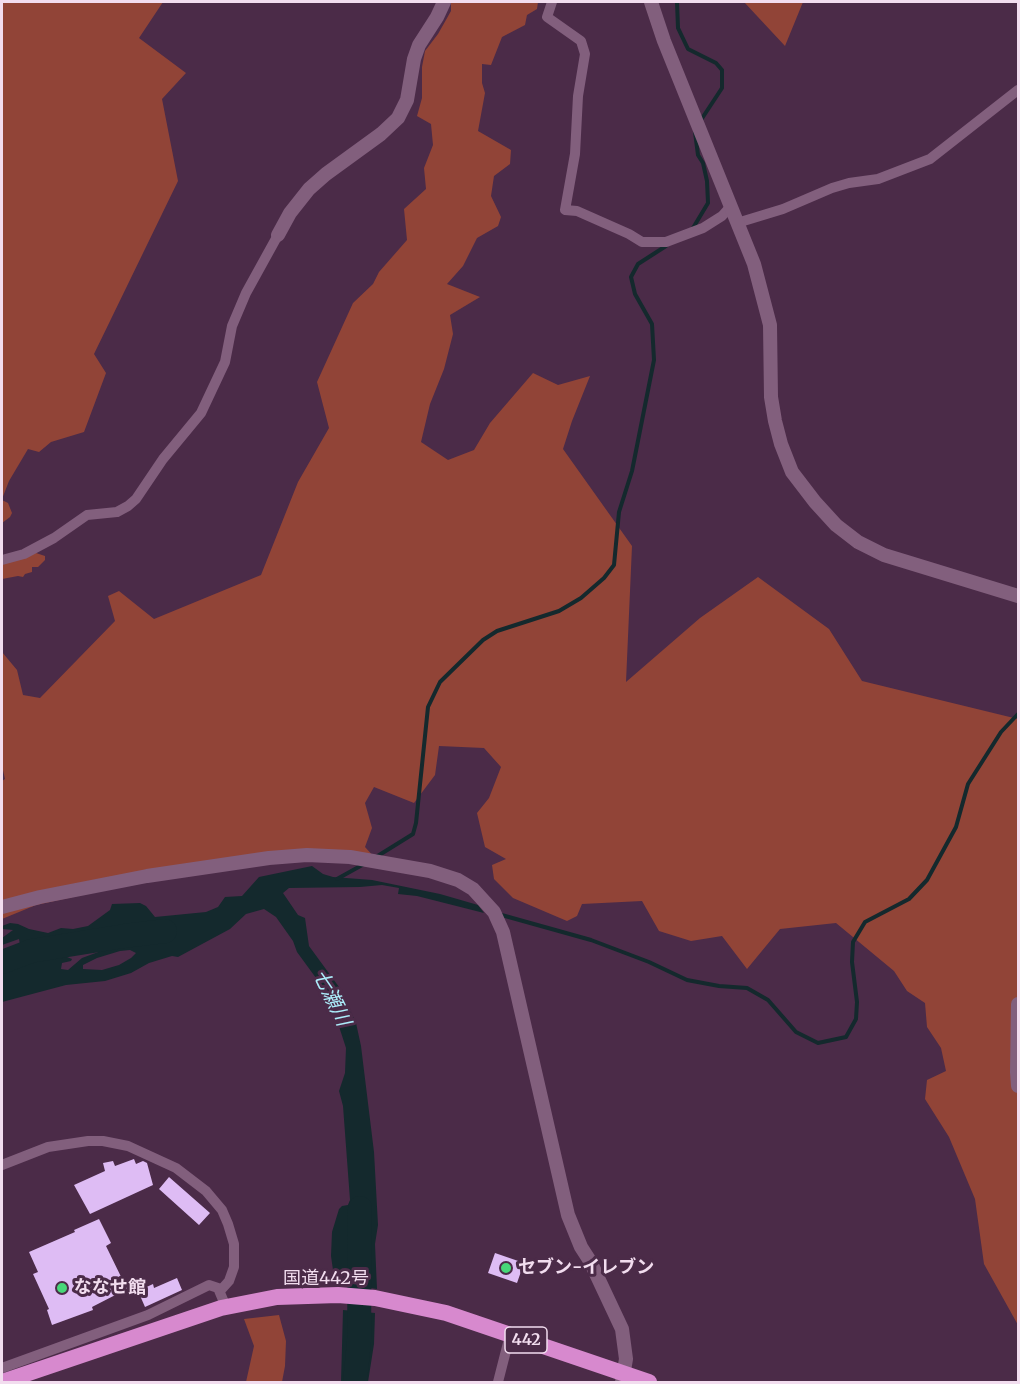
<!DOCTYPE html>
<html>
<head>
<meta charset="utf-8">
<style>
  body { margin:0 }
  #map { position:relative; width:1020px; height:1384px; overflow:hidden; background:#4b2b48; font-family:Merriweather,serif }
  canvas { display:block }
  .frame { position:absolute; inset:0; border:3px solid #f2ddef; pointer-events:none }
</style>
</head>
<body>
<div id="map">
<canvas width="1020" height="1384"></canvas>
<div class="frame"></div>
</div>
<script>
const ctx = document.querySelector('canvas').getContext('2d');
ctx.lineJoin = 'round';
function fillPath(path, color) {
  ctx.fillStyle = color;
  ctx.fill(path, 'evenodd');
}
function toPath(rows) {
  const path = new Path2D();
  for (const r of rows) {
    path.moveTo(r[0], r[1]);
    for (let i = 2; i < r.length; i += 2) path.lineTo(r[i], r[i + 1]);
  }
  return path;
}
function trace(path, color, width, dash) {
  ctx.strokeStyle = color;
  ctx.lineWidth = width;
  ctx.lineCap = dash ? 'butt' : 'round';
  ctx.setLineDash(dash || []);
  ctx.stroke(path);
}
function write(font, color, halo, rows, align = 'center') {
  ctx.font = font + ' Merriweather,"Noto Sans JP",serif';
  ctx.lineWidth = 6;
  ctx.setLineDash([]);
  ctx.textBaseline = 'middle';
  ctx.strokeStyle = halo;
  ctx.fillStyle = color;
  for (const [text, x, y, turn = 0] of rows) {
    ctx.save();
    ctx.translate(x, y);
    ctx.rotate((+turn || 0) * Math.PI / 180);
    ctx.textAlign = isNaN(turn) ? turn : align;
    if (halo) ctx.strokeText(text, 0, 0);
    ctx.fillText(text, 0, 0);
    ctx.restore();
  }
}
fillPath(toPath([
  [2,2,163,2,139,38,186,73,162,99,178,181,94,354,106,373,84,432,51,442,39,452,28,449,9,481,2,499],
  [451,2,538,2,537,9,527,15,525,25,502,37,491,65,482,64,482,83,485,93,478,131,511,150,510,164,494,176,491,196,501,217,498,226,477,238,463,266,447,284,480,297,450,315,453,334,444,369,430,404,421,442,448,460,474,450,490,423,533,373,558,385,590,376,572,421,563,449,632,546,626,682,700,618,758,577,829,629,862,681,1018,719,1018,1325,984,1264,975,1199,949,1137,925,1099,927,1080,946,1071,941,1048,927,1027,925,1003,907,991,894,971,836,923,780,929,747,969,722,936,691,941,659,931,642,901,582,904,577,916,567,921,513,898,494,879,492,865,506,859,485,847,477,813,489,798,501,767,484,748,439,746,435,775,414,803,374,787,365,803,372,828,365,847,376,859,283,855,165,877,36,905,2,919,2,781,5,779,2,766,2,652,17,670,23,695,40,698,115,621,108,596,119,591,154,619,261,575,298,482,329,428,317,382,353,303,373,284,379,272,407,240,404,209,426,189,424,168,433,145,431,124,417,116,422,98,422,67,425,51,438,34,451,11],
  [744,2,803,2,785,46],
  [2,500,8,503,12,513,10,517,2,523],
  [36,553,45,556,45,560,38,567,32,567,32,572,25,574,23,577,18,576,2,579,2,557],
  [279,1315,286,1341,285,1366,282,1382,246,1382,254,1346,244,1319]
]), '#914437');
fillPath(toPath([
  [312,866,323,874,333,877,372,880,440,894,478,905,484,913,417,896,398,894,399,888,382,885,360,887,289,888,283,893,298,915,305,918,309,946,339,987,356,1023,361,1046,374,1152,378,1225,375,1244,377,1289,364,1287,364,1254,356,1232,349,1241,351,1285,335,1284,331,1256,332,1232,339,1209,342,1206,348,1205,350,1200,343,1106,339,1091,345,1073,346,1048,335,1014,316,978,297,952,293,941,276,917,264,909,246,914,230,929,178,957,172,956,149,963,131,973,105,981,66,985,2,1002,2,973,17,968,21,951,19,939,2,945,2,938,13,930,2,929,2,926,10,923,18,924,29,929,48,933,61,928,73,929,88,926,110,910,112,904,140,903,146,906,155,917,206,912,218,907,225,897,242,896,259,877],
  [147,923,150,924,150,927,147,930,120,940,101,951,82,958,68,970,61,969,62,963,71,961,72,959,67,957,68,953,90,940,102,934],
  [130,950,136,953,131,958,119,965,102,970,83,969,83,965,97,958,120,951],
  [343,1310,375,1313,374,1344,368,1382,341,1382]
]), '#14292d');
trace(toPath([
  [677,2,678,28,688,49,716,63,722,70,722,88,699,123],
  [693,228,708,203,707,181,703,163,698,155,695,132],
  [376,857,413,834,416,823,428,707,440,682,483,640,497,631,559,611,581,598,604,578,614,565,619,512,632,471,654,360,652,324,635,294,631,277,638,264,666,246],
  [337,879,364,864],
  [498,914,591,940,649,962,687,980,719,986,747,988,768,1000,796,1032,818,1043,846,1037,856,1019,857,1002,852,962,853,942,865,922,909,899,927,880,956,827,968,784,1001,732,1018,714]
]), '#14292d', 4);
trace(toPath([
  [2,962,31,951,124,936,165,931],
  [355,1382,359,1341,360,1208]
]), '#14292d', 24);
fillPath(toPath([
  [134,1159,136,1164,143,1161,147,1163,153,1185,90,1214,74,1185,105,1171,103,1163,113,1161,115,1166],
  [169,1177,210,1213,199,1225,159,1189],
  [99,1219,111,1243,106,1246,127,1289,92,1307,93,1310,52,1325,47,1310,49,1309,33,1274,38,1272,29,1252,75,1232,74,1230],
  [495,1253,524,1263,517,1283,488,1273],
  [177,1278,182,1290,145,1307,138,1291,153,1284,154,1288]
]), '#debcf4');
trace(toPath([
  [552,2,547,17,581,41,585,54,578,96,575,154,565,210,577,211,629,234,642,242,666,242,703,228,722,216,730,207],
  [737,223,783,209,832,188,849,183,878,179,930,159,1018,90],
  [2,560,24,554,54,538,87,515,117,512,128,506,136,499,163,459,201,413,225,362,232,326,246,293,278,235],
  [2,1165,48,1147,88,1141,103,1141,128,1146,176,1168,206,1191,222,1210,228,1224,234,1244,234,1267,229,1281,220,1291],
  [2,1368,148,1315,209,1285,218,1288,226,1307],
  [498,1382,510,1335]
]), '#825f7d', 10);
trace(toPath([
  [651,2,664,41,754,264,770,325,771,397,775,421,781,444,792,472,815,502,836,525,858,542,884,555,1018,596],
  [278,235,290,213,309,189,326,174,381,134,398,118,407,100,414,59,419,45,437,17,444,2],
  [2,907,40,897,147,876,269,858,307,855,350,857,430,871,458,880,473,889,494,912,503,932,568,1215,581,1247,590,1261,622,1329,626,1359,622,1382],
  [1018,1004,1017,1072,1018,1086]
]), '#825f7d', 14);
trace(toPath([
  [2,1382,221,1308,277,1297,338,1295,375,1298,446,1313,649,1382]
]), '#d789ce', 16);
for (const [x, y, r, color] of [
  [506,1268,6,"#47d779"],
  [62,1288,6,"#47d779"]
]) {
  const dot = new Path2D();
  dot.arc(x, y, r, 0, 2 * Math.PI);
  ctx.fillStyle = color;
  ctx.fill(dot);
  trace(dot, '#4b2b48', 2);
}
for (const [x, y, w] of [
  [526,1340,42]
]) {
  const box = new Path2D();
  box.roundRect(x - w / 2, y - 13, w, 26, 4.5);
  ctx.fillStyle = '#4b2b48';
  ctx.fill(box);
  trace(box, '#f2ddef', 1.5);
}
write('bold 16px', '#f2ddef', null, [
  ["442",526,1340]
]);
write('bold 18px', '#f2ddef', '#4b2b48', [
  ["セブン-イレブン",518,1268],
  ["ななせ館",74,1288]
], 'left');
write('18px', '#f2ddef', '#4b2b48', [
  ["国道442号",326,1279]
]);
write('italic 20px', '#aceefb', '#4b2b48', [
  ["七瀬川",331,998,64]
]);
</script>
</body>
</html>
